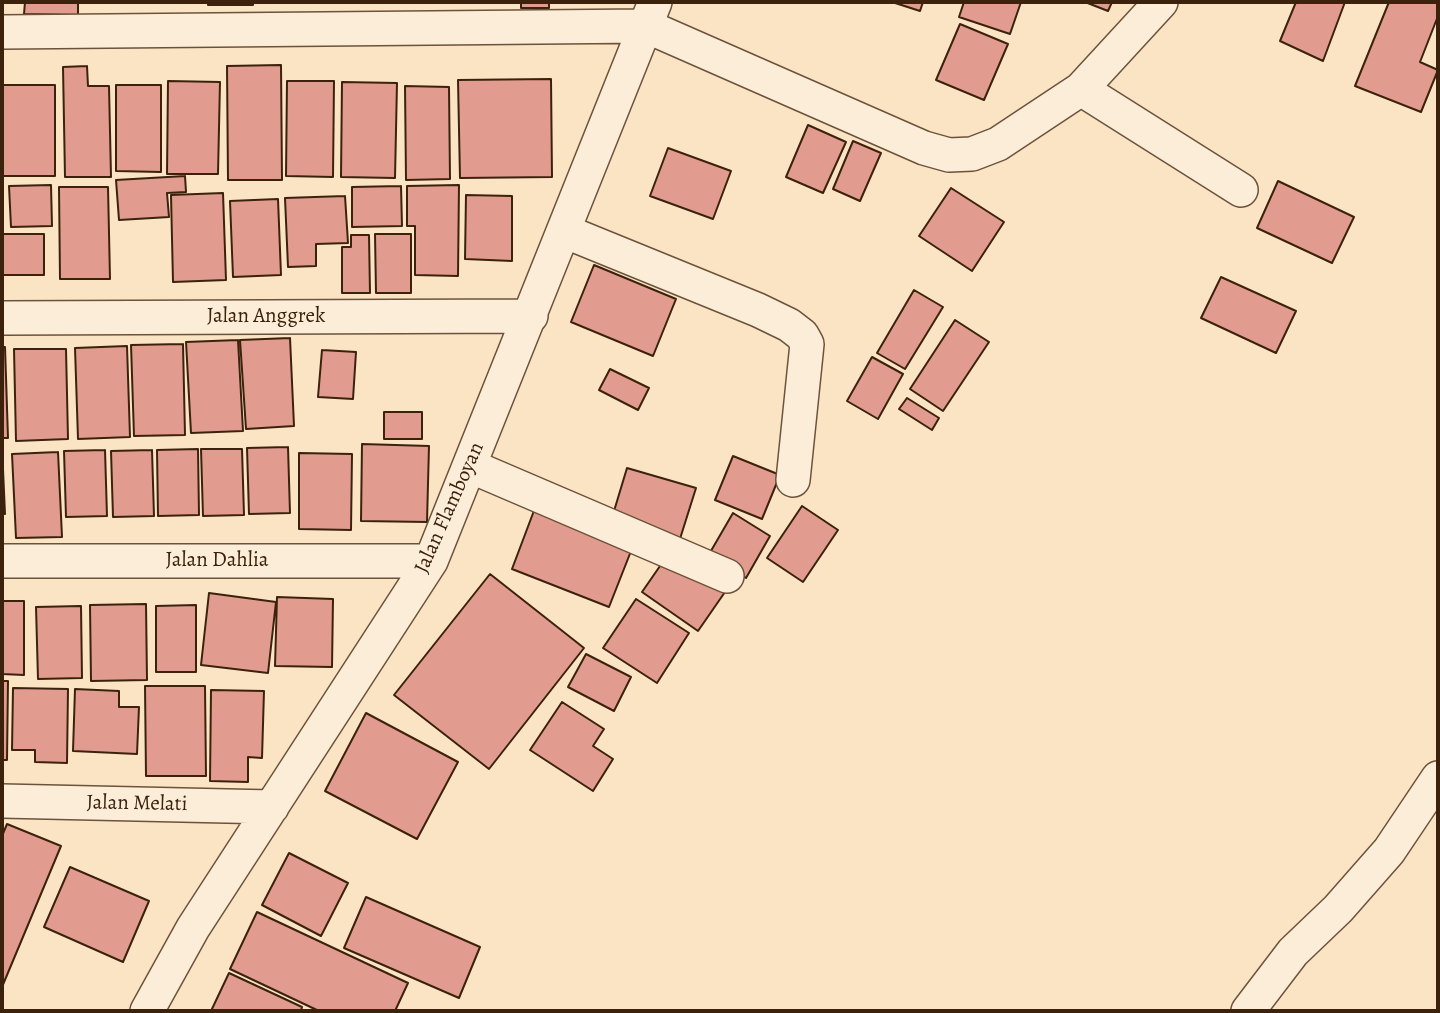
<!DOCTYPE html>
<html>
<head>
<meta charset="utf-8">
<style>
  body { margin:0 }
  #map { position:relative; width:1440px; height:1013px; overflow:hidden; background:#fae4c4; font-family:Alegreya,serif }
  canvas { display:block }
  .frame { position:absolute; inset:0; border:4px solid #3c220d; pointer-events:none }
</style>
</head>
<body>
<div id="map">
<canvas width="1440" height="1013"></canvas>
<div class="frame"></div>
</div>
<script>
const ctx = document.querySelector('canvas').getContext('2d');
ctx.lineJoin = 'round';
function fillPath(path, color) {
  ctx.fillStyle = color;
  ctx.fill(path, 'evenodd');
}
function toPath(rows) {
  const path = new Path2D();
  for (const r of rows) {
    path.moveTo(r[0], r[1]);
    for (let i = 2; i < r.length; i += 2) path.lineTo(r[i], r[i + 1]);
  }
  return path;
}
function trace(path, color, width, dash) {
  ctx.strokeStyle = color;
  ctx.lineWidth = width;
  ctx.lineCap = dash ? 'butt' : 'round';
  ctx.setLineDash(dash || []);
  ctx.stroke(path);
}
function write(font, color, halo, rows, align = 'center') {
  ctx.font = font + ' Alegreya,serif';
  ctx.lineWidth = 5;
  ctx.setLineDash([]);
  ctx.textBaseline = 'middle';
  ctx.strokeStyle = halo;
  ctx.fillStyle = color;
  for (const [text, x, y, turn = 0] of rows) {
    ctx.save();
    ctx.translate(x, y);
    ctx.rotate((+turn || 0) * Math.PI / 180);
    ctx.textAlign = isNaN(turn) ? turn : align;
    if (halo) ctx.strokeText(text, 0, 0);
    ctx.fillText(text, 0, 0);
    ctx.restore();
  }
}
const building = toPath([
  [25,2,78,2,78,15,24,14,25,2],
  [208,2,253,2,253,5,208,5,208,2],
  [521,2,549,2,549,8,521,8,521,2],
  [892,2,923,2,920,11,892,2],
  [964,2,1021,2,1010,34,959,17,964,2],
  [1085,2,1112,2,1108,11,1085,2],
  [1296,2,1345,2,1323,61,1280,41,1296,2],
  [1389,2,1438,2,1438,16,1420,62,1438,70,1421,112,1355,86,1389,2],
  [960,24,1008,44,984,100,936,80,960,24],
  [281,65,282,180,228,180,227,66,281,65],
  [87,66,88,86,109,86,111,177,65,177,63,67,87,66],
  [551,79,552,177,460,178,458,80,551,79],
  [168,81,220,82,218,174,167,174,168,81],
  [287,81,334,81,333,177,286,176,287,81],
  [342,82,397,83,395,178,341,177,342,82],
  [2,85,55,85,55,176,2,176,2,85],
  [116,85,161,85,161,172,116,171,116,85],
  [405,86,449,87,450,179,406,180,405,86],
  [808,125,846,142,823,193,786,177,808,125],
  [853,141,881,153,860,201,833,189,853,141],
  [668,148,731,171,713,219,650,196,668,148],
  [185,176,186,192,167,193,169,217,119,220,116,180,185,176],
  [1278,181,1354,217,1332,263,1257,228,1278,181],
  [51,185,52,226,11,227,9,186,51,185],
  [459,185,458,276,415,275,415,226,407,226,407,186,459,185],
  [401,186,402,226,352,227,352,187,401,186],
  [59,187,108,187,110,279,60,279,59,187],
  [951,188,1004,222,972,271,919,236,951,188],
  [223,193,226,280,173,282,171,195,223,193],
  [466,195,512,196,512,261,465,259,466,195],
  [345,196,348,243,316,244,316,266,288,267,285,198,345,196],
  [278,199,281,275,233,277,230,201,278,199],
  [2,234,44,234,44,275,2,275,2,234],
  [375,234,411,234,411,293,376,293,375,234],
  [351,235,369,235,370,293,342,293,342,247,351,247,351,235],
  [594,265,676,299,653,356,571,322,594,265],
  [1221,277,1296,311,1276,353,1201,318,1221,277],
  [914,290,943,307,905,369,877,353,914,290],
  [955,320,989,342,943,411,910,389,955,320],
  [290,338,294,426,246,429,240,340,290,338],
  [238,340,243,431,191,433,186,342,238,340],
  [183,344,185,435,134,436,131,345,183,344],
  [127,346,130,437,78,439,75,348,127,346],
  [2,347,5,347,8,438,2,438,2,347],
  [14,349,66,349,68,439,16,441,14,349],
  [322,350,356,352,353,399,318,397,322,350],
  [872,357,903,374,878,419,847,401,872,357],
  [610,369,649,388,638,410,599,390,610,369],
  [907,398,939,418,932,430,899,409,907,398],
  [384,412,422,412,422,439,384,439,384,412],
  [362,444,429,446,427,522,361,521,362,444],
  [2,447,5,514,2,514,2,447],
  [288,447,290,513,249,514,247,448,288,447],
  [198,449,199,515,158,516,157,450,198,449],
  [201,449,242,449,244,515,203,516,201,449],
  [105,450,107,516,66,517,64,451,105,450],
  [152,450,154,516,113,517,111,451,152,450],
  [58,452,62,537,16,538,12,454,58,452],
  [299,453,352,454,351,530,299,529,299,453],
  [733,456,780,475,762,519,715,500,733,456],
  [627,468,696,488,679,542,611,521,627,468],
  [802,506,838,530,803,582,767,558,802,506],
  [535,508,633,546,609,607,512,569,535,508],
  [733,513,770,536,746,578,708,556,733,513],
  [669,553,725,592,698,631,642,592,669,553],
  [490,574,584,648,489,769,394,695,490,574],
  [209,593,276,602,268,673,201,665,209,593],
  [277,597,333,599,332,667,275,666,277,597],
  [636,599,689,633,657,683,603,648,636,599],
  [2,601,24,601,24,675,2,674,2,601],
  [146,604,147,680,91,681,90,605,146,604],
  [196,605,196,672,156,672,156,606,196,605],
  [81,606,82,678,38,679,36,607,81,606],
  [586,654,631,677,614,711,568,687,586,654],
  [2,681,8,681,7,760,2,760,2,681],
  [145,686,205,686,206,776,146,776,145,686],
  [13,688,68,689,67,763,35,762,35,750,12,750,13,688],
  [75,689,119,691,119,707,139,707,137,754,73,751,75,689],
  [211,690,264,691,262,758,248,757,248,782,210,781,211,690],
  [562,702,604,729,593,746,613,759,593,791,530,750,562,702],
  [366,713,458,762,417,839,325,791,366,713],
  [7,824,61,846,2,987,2,836,7,824],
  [289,853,348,883,321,936,262,905,289,853],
  [70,867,149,901,123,962,44,927,70,867],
  [366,897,480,947,459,998,344,948,366,897],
  [257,912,408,983,395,1011,319,1011,230,969,257,912],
  [229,973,302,1007,301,1011,211,1011,229,973]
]);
fillPath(building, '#e29c8f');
trace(building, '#3c220d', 2);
const minor = toPath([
  [2,32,646,26,924,148,949,155,972,154,998,144,1081,89,1241,190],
  [1081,89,1161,2],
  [564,231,758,310,789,325,802,335,807,344,793,480],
  [2,318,531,316],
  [470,466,727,576],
  [2,561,431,561],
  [2,801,272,807],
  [147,1011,193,928,431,561,655,2],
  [1248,1011,1293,952,1338,909,1389,851,1438,778]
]);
trace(minor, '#6c523b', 36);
trace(minor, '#fcedd9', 33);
write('21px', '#3c220d', '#fcedd9', [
  ["Jalan Anggrek",266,317],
  ["Jalan Flamboyan",450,508,-66],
  ["Jalan Dahlia",217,561],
  ["Jalan Melati",137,804,1]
]);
</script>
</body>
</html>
